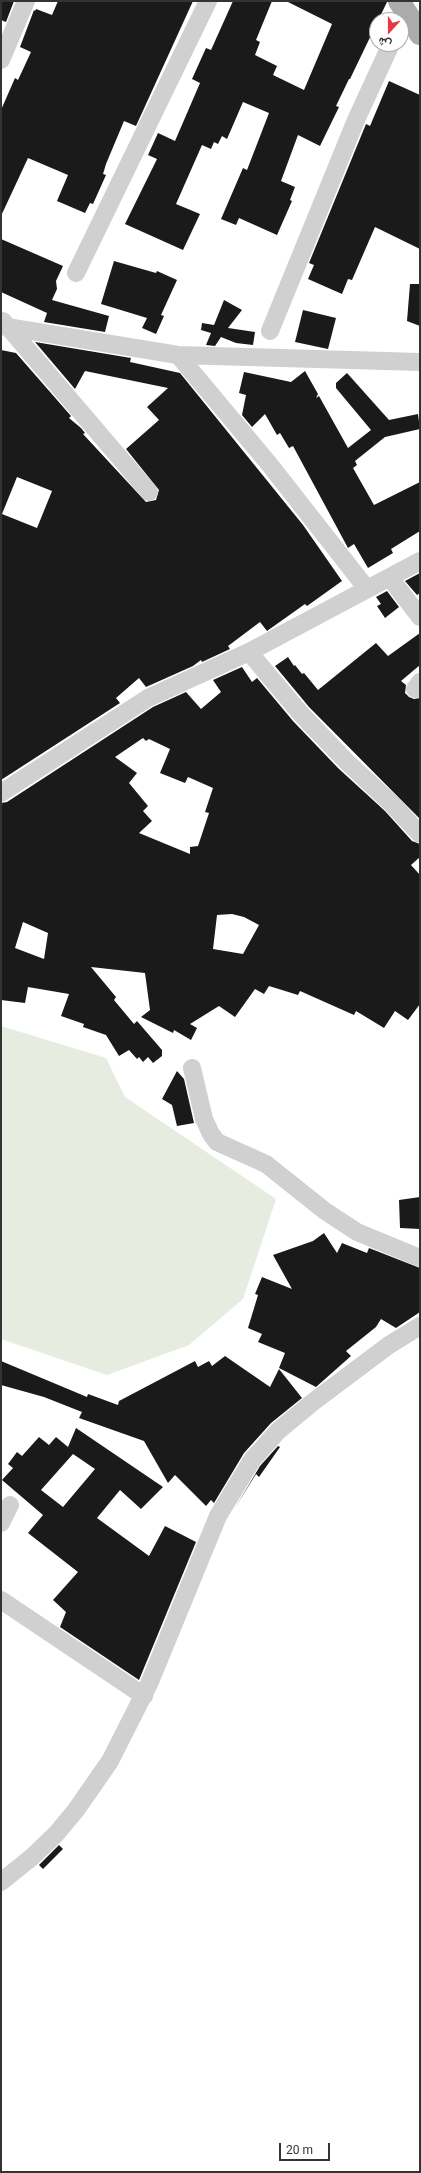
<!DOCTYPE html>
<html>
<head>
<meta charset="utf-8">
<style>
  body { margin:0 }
  #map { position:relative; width:421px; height:2173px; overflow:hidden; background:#fff; font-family:Roboto,Vazirmatn,sans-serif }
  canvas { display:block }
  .frame { position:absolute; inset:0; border:2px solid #333; pointer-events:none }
  .north { position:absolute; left:369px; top:12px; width:40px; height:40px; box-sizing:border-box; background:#fff; border:1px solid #adadad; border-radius:50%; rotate:201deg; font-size:11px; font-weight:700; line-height:16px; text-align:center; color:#333 }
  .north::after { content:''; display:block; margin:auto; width:14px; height:18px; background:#e63946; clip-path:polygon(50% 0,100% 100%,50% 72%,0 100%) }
  .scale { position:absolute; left:279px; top:2143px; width:51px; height:18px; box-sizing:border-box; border:2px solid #333; border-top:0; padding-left:5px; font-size:12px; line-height:14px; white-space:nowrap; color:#333; -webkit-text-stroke:3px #fff; paint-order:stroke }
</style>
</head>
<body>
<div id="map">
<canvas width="421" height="2173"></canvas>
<div class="frame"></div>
<div class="north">ش</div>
<div class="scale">20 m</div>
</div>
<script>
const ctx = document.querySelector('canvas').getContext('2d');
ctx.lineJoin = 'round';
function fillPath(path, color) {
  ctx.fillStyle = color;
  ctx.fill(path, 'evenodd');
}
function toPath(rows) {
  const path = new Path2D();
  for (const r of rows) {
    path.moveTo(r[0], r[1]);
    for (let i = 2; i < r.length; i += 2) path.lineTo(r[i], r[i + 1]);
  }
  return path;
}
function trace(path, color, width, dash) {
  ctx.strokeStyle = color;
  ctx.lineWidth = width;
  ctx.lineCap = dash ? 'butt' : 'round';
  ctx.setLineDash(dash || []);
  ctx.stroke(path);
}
fillPath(toPath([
  [1,1026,106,1058,125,1097,276,1199,243,1299,189,1345,107,1375,1,1339]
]), '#e6ecdf');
fillPath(toPath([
  [1,1,14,1,6,22,1,20],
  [58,1,193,1,136,126,124,121,106,164,103,174,106,175,93,204,90,203,85,213,57,201,68,175,28,158,1,216,1,110,15,78,18,80,31,52,20,47,34,10,35,11,36,9,52,15],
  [233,1,272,1,256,40,260,42,255,55,277,66,273,75,304,90,332,24,286,1,387,2,350,79,349,79,336,106,339,107,320,146,298,135,281,181,295,187,290,200,292,201,277,235,239,218,236,225,221,219,243,168,247,170,269,113,243,102,227,139,222,136,218,144,214,142,211,149,202,145,176,204,200,214,183,250,125,224,157,159,148,155,158,133,175,141,200,83,192,79,206,48,211,50],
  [389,81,420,95,420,249,375,227,352,280,348,279,342,294,308,279,314,265,309,263,366,124,370,126],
  [1,239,63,266,56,281,57,289,52,300,109,316,105,332,44,322,47,313,1,292],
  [114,261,156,273,157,271,177,280,161,315,164,316,156,334,142,328,147,318,101,304],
  [410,284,420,284,420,326,407,321],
  [224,300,242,310,228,328,255,332,253,345,236,343,221,337,215,346,206,345,211,333,201,330,202,323,214,325],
  [303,310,336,318,328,349,295,342],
  [35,342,131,358,130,362,180,373,303,525,342,581,307,606,305,604,267,631,260,622,228,646,230,649,202,662,201,660,193,666,146,687,139,678,116,698,120,703,1,780,1,350,16,353,71,416,69,418,81,428,85,433,83,434,146,502,156,500,159,490,126,449,159,420,147,407,168,388,85,371,75,389],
  [17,477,52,491,37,528,2,514],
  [305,371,318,394,316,398,319,396,348,448,371,430,336,388,336,383,347,373,389,420,418,414,420,429,385,437,355,461,357,465,353,468,374,505,420,482,420,531,391,549,393,553,368,568,354,544,348,548,293,446,289,448,280,433,277,435,265,414,252,427,242,415,246,395,239,393,244,372,291,382],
  [420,573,420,593,417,595,405,581],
  [387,591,399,607,385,618,377,606,381,604,376,597],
  [420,633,420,665,401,681,406,685,405,693,409,697,414,699,420,698,420,819,309,707,275,666,288,657,294,666,295,665,302,674,304,673,318,690,376,643,388,656],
  [242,667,252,682,257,678,293,721,338,768,385,811,412,841,420,844,420,857,411,865,420,875,420,1004,408,1020,395,1011,384,1028,356,1011,354,1015,300,991,298,995,269,986,264,994,255,989,235,1017,219,1006,190,1024,197,1028,191,1040,174,1030,173,1033,141,1017,150,1010,145,973,91,967,116,997,114,1000,134,1024,137,1021,162,1050,162,1056,153,1063,148,1057,143,1062,139,1057,137,1059,129,1050,119,1056,106,1035,83,1027,84,1024,61,1016,69,994,28,987,25,1003,1,1000,1,803,7,802,153,707,186,692,201,709,221,692,213,680],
  [143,738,146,741,149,739,170,749,160,773,185,783,188,777,213,788,205,812,209,813,198,846,190,847,190,854,139,833,152,821,143,811,148,806,129,783,137,773,115,757],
  [232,914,244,917,259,925,243,954,213,949,217,915],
  [23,922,48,933,44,959,15,948],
  [177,1071,184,1079,194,1123,177,1126,172,1105,162,1099],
  [420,1197,420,1229,400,1228,399,1200],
  [324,1233,337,1253,342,1243,367,1253,369,1248,420,1268,420,1312,396,1328,381,1319,376,1327,346,1351,351,1356,316,1387,279,1368,285,1353,258,1342,262,1334,248,1328,258,1295,255,1294,262,1277,292,1289,273,1255,313,1241],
  [225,1356,270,1387,279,1369,302,1398,271,1423,244,1453,214,1503,211,1500,206,1506,175,1475,168,1483,144,1441,79,1418,82,1412,44,1397,1,1385,1,1361,87,1397,88,1394,118,1405,119,1401,195,1361,198,1367,209,1361,212,1366],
  [76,1428,163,1487,141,1509,120,1490,97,1518,149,1556,165,1526,196,1542,139,1680,60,1627,66,1612,53,1600,78,1572,28,1533,43,1515,2,1480,13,1468,8,1464,17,1452,22,1456,39,1437,49,1445,56,1437,68,1447],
  [73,1454,95,1469,63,1507,41,1490],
  [278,1446,280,1447,259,1477,256,1474,235,1508,260,1466],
  [59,1845,63,1849,43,1869,39,1865]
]), '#1a1a1a');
trace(toPath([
  [1,60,26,1],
  [76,273,208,1],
  [3,321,149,492],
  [1,326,178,355,420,362],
  [270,331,356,120,391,44],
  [178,355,270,465,367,589],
  [390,578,420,617],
  [249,652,301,714,346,761,392,804,420,834],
  [415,689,420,682],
  [1,793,148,698,249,652,420,561],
  [192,1068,204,1119,211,1134,217,1142,266,1164,325,1211,357,1232,420,1258],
  [1,1523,10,1505],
  [1,1600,144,1696],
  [1,1882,32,1857,56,1834,76,1810,110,1761,149,1684,218,1516,252,1460,278,1431,313,1402,389,1345,420,1326]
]), '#d0d0d0', 18);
trace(toPath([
  [399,1,420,34]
]), '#ababab', 22);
</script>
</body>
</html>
